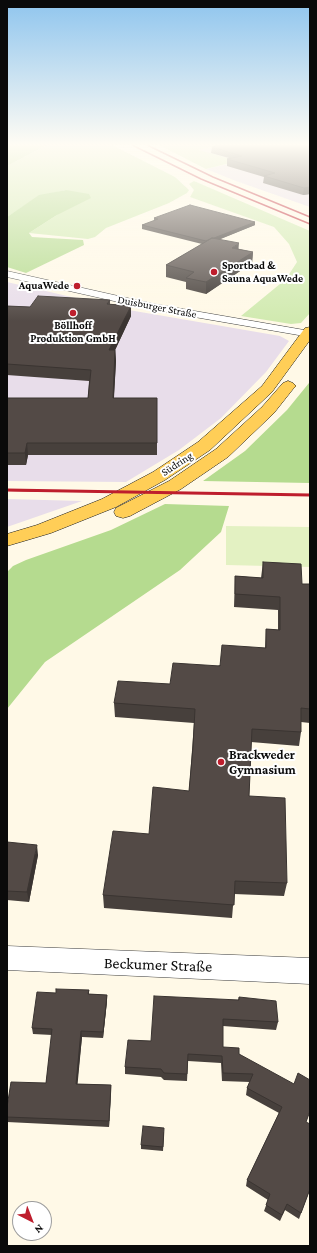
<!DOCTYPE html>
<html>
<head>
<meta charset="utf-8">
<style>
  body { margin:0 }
  #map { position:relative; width:317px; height:1253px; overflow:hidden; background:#fff9e7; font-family:"Crimson Pro",serif }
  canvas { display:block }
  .frame { position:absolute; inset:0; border:8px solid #0a0a0a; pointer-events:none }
  .north { position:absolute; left:12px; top:1201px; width:40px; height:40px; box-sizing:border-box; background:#fff; border:1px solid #9d9d9d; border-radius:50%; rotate:138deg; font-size:11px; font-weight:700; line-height:16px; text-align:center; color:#0a0a0a }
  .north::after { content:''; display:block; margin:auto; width:14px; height:18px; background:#be1e2d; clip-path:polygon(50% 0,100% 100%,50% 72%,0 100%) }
</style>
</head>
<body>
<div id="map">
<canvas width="317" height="1253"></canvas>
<div class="frame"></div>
<div class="north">N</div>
</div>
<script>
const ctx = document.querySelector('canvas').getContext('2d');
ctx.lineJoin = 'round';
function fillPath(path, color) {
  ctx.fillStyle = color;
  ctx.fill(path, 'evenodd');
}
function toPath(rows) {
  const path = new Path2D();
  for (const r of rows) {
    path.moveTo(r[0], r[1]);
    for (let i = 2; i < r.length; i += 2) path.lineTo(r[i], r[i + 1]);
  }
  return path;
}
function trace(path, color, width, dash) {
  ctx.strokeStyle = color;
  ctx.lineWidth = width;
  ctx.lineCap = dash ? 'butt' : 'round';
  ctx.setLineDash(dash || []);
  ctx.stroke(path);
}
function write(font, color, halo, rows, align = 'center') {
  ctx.font = font + ' "Crimson Pro",serif';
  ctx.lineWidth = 4;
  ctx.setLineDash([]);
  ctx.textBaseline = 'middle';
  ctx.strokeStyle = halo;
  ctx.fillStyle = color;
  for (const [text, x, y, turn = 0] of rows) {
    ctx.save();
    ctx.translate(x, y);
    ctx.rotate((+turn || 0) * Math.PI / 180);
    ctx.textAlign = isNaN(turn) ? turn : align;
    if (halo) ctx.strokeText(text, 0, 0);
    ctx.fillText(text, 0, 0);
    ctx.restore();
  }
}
fillPath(toPath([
  [220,145,283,145,310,153,310,207,236,181,206,169,237,162,198,150],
  [7,282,123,309,280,336,289,341,266,372,221,418,179,450,126,482,7,481],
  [7,499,82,501,7,527]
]), '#e8ddea');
fillPath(toPath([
  [47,145,112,145,175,177,189,190,187,193,169,203,106,228,95,237,88,239,29,233,57,215,66,190,39,196,7,217,7,166],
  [159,145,220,145,199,150,238,161,206,169],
  [194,181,310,231,310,313,301,323,291,324,241,316,286,279,297,262,289,244,274,227,190,197,194,190,189,184]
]), '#d1eab0');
fillPath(toPath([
  [7,145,47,145,7,166],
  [66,190,89,194,91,198,57,215,29,233,32,237,83,240,84,245,26,273,7,267,7,217,39,195],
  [309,383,310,483,203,481,245,451,287,410],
  [165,504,229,506,221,532,180,570,45,662,7,709,8,571,13,566,26,560,111,530]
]), '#b5db8f');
fillPath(toPath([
  [226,526,310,527,310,567,226,565]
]), '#e3f1c2');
const minor = toPath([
  [7,271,154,304,310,331,310,337,154,310,7,277,7,271],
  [7,946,310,958,310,984,7,970,7,946]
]);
const major = toPath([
  [310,327,310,340,272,392,210,450,165,480,116,507,51,533,7,546,7,534,37,525,102,499,153,472,198,442,262,386,305,328,310,327],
  [288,381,293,383,296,386,293,389,274,413,228,457,181,489,130,516,123,518,116,516,114,512,116,508,169,481,216,449,262,407,283,383,288,381]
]);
trace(minor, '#3d3d3d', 1);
trace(major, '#1b1b1b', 1);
fillPath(minor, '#fff');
fillPath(major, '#ffce57');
trace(toPath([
  [132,145,201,179,310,224],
  [147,145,213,177,310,217]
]), '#be1e2d', 1.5);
trace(toPath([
  [7,490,47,491]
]), '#be1e2d', 2);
trace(toPath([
  [7,490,310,495]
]), '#be1e2d', 3);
fillPath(toPath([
  [218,145,310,145,310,194,303,195,263,183,264,177,227,166,227,159,229,158,211,153,212,147],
  [154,218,255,222,255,225,220,239,239,249,253,252,252,263,206,294,186,289,186,282,166,277,166,265,202,244,142,229,142,225,154,221],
  [110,300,110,304,131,306,131,316,115,350,116,361,114,398,157,398,157,455,28,455,26,465,7,465,7,398,88,398,89,381,7,375,7,306,30,307],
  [263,562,302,584,310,584,310,723,301,722,301,732,299,746,251,742,249,796,287,883,284,896,234,894,232,918,104,908,103,895,149,834,189,791,194,723,115,717,114,703,170,684,265,648,266,629,278,630,278,610,234,607,235,576,261,578],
  [7,842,38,855,29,902,7,900],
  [89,990,89,994,107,995,107,1001,103,1038,82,1037,77,1084,111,1085,111,1091,109,1127,7,1122,7,1107,46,1083,52,1035,33,1034,32,1028,56,993],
  [239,997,278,1022,276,1030,223,1026,223,1047,239,1054,306,1122,310,1189,299,1219,285,1210,280,1221,264,1211,268,1200,246,1186,247,1180,279,1113,246,1095,247,1088,250,1082,222,1081,221,1063,188,1061,187,1081,164,1080,161,1077,125,1074,125,1067,151,1041,238,1000],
  [164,1132,163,1151,141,1149,141,1145]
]), '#47403c');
fillPath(toPath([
  [310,187,310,194,303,195,304,188],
  [255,222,255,225,206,245,206,241],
  [239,243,238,254,232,248],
  [253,252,252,263,206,294,206,282],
  [131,306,131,316,110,361,109,350],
  [115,350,116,361,113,410,113,398],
  [27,443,28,455,26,465,25,453],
  [37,845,38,855,29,902,27,892],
  [107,995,107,1001,103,1038,103,1032],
  [81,1031,82,1037,77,1090,76,1084],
  [111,1085,111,1091,109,1127,109,1121]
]), '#3a3431');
const building = toPath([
  [218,145,305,145,310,147,310,187,304,188,264,176,275,173,227,159,242,156,212,147,218,145],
  [190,205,255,222,214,238,212,238,206,241,142,225,158,219,154,218,190,205],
  [212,238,239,243,232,248,253,252,206,282,186,278,194,272,166,265,212,238],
  [38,296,110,300,107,304,131,306,109,350,115,350,113,398,157,398,157,443,27,443,25,453,7,453,7,398,88,398,91,370,7,364,7,306,30,307,38,296],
  [263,562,301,564,302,584,310,584,310,709,301,708,301,732,252,729,249,796,285,798,287,883,235,881,234,905,103,895,113,831,149,834,153,787,189,791,193,747,195,709,114,703,118,681,170,684,173,663,220,666,222,645,266,648,266,629,280,630,280,597,235,594,235,576,263,578,263,562],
  [7,842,37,845,27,892,7,891,7,842],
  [56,989,89,990,88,994,107,995,103,1032,81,1031,76,1084,111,1085,109,1121,7,1117,7,1107,11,1082,46,1083,52,1029,32,1028,37,992,56,993,56,989],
  [154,996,239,1000,239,997,276,1001,278,1022,223,1019,223,1047,239,1048,239,1054,294,1084,298,1073,310,1080,310,1111,306,1122,310,1124,310,1189,301,1213,287,1204,282,1215,266,1205,270,1194,247,1180,282,1107,247,1088,253,1074,223,1073,222,1056,188,1054,187,1074,164,1073,161,1069,125,1067,128,1040,151,1041,154,996],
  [143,1126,164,1128,163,1147,141,1145,143,1126]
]);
fillPath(building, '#534a46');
trace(building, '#3a3431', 1);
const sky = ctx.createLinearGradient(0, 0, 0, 321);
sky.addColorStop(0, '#8fc5ee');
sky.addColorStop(0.45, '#fffcf4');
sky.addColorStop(1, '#fffcf400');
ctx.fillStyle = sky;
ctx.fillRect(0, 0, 317, 321);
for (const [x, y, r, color] of [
  [214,272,4,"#be1e2d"],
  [77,286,4,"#be1e2d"],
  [73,313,4,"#be1e2d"],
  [221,762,4,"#be1e2d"]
]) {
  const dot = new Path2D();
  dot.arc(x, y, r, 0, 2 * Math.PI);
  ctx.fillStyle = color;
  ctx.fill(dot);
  trace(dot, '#fff', 1.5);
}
write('bold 11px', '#0a0a0a', '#fff', [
  ["Sportbad &",222,266],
  ["Sauna AquaWede",222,279],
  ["AquaWede",69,286,"right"],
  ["Böllhoff",73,326,"center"],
  ["Produktion GmbH",73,339,"center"]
], 'left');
write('11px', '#0a0a0a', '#fff', [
  ["Duisburger Straße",157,307,11],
  ["Südring",177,464,-33]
]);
write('bold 13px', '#0a0a0a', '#fff', [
  ["Brackweder",229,755],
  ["Gymnasium",229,770]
], 'left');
write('16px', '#0a0a0a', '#fff', [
  ["Beckumer Straße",158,965,2]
]);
</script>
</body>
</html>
